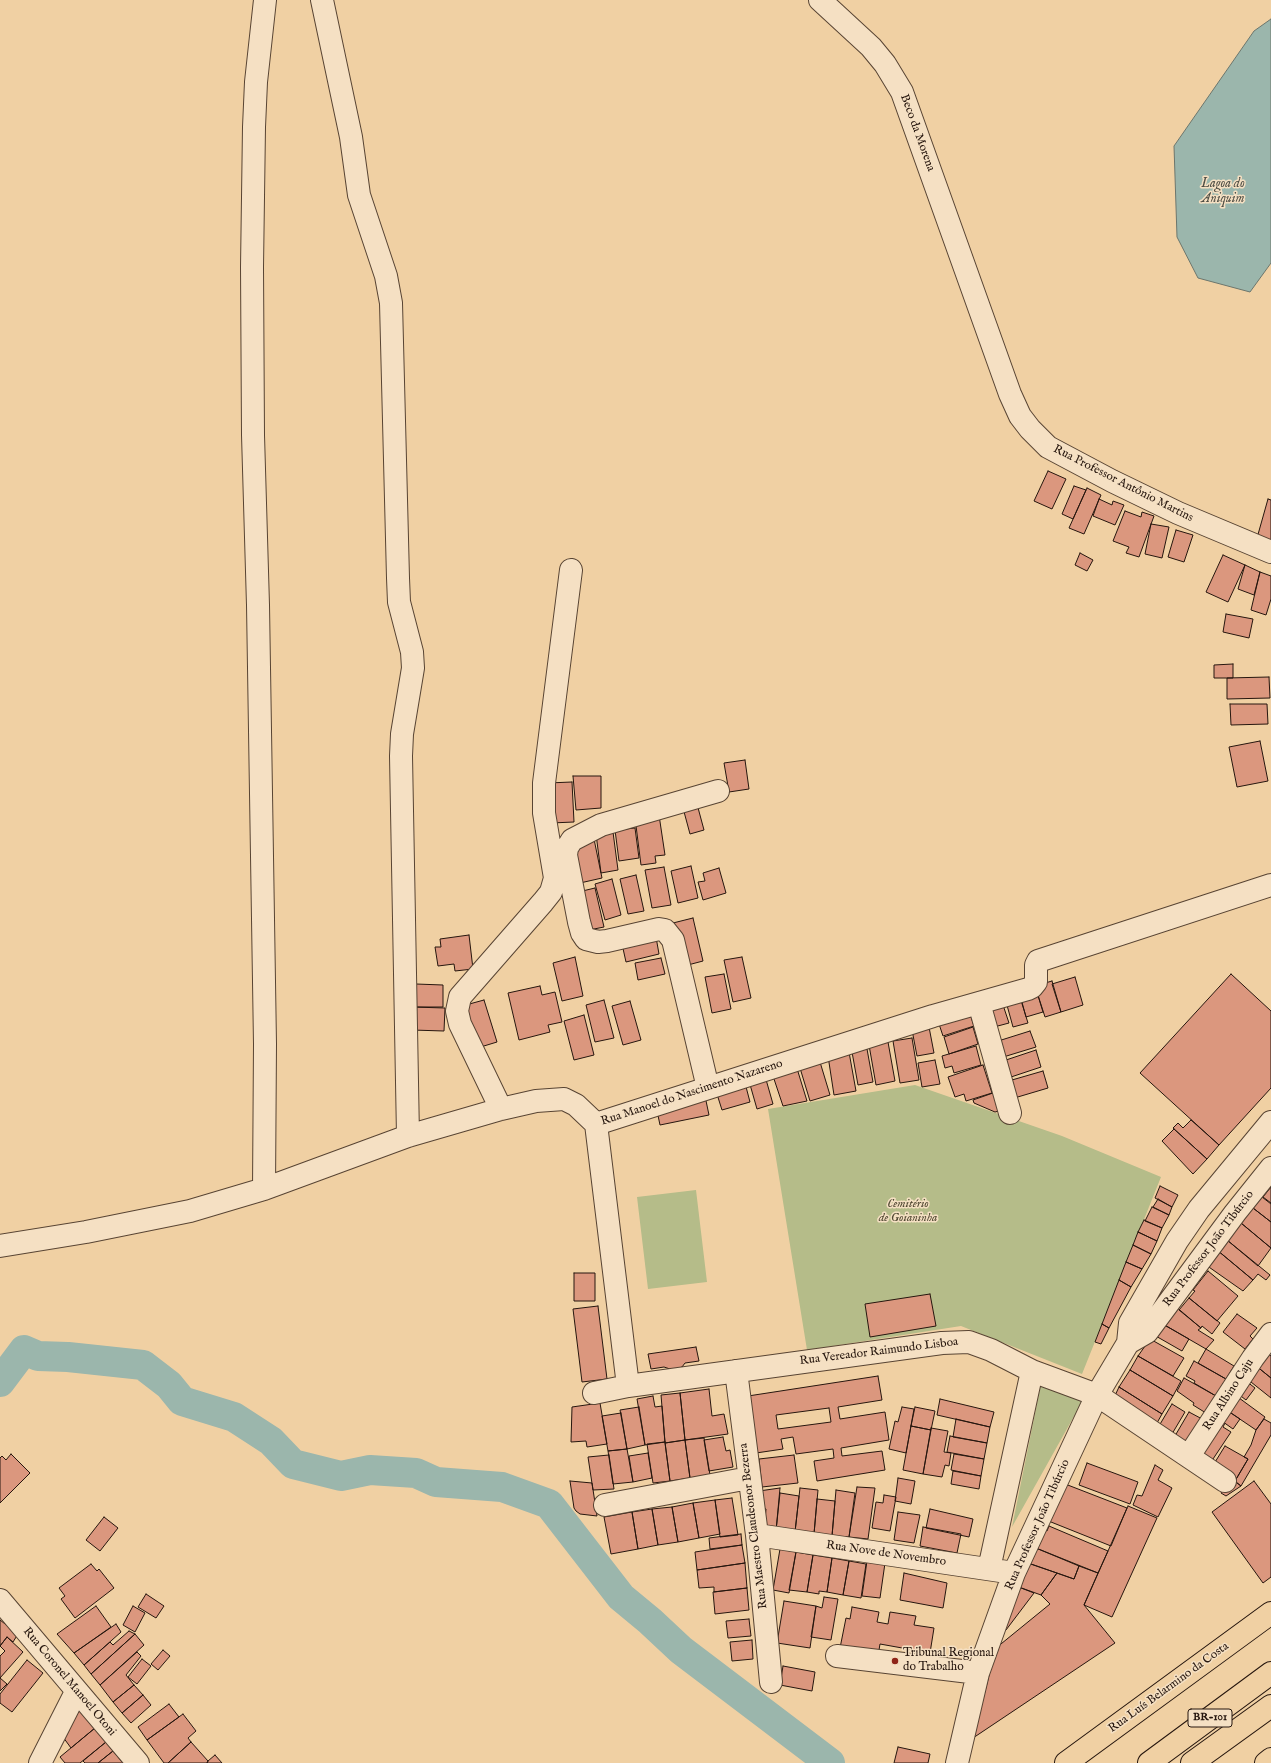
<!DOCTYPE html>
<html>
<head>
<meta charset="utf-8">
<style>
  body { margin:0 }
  canvas { display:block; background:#f0d0a3 }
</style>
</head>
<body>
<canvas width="1271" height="1763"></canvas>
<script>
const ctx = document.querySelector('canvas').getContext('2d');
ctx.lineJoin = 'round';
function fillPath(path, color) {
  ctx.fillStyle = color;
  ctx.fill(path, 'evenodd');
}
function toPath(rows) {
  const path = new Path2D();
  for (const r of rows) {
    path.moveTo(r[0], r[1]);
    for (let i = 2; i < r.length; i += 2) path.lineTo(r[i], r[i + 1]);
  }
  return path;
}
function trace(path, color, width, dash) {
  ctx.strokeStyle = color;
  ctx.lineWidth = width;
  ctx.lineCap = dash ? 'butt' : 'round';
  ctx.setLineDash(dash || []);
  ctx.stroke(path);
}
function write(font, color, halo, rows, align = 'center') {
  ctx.font = font + ' "IM FELL English",serif';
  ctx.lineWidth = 3;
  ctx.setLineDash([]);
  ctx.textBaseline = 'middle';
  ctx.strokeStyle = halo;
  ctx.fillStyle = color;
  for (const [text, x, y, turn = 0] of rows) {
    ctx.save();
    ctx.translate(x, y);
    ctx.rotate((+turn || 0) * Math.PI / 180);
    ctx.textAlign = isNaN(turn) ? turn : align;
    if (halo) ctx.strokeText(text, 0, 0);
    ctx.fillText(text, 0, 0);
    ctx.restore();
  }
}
fillPath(toPath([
  [915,1085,1062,1136,1161,1177,1082,1374,961,1326,807,1350,768,1109],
  [696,1190,707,1282,648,1289,637,1197],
  [1041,1384,1082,1402,1012,1527]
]), '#b5bc89');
const water = toPath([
  [1271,19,1271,263,1250,292,1198,278,1177,237,1174,146,1254,31,1271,19]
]);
fillPath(water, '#9bb6ac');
trace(water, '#6c766d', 1);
trace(toPath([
  [0,1382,24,1350,38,1356,68,1357,143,1365,169,1385,182,1401,234,1417,271,1441,293,1464,341,1476,370,1470,416,1473,436,1482,502,1487,549,1504,621,1597,650,1621,681,1650,830,1763]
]), '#9bb6ac', 30);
const building = toPath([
  [1048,471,1066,479,1052,509,1034,501,1048,471],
  [1074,486,1086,490,1073,519,1062,514,1074,486],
  [1087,488,1101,495,1084,534,1069,528,1087,488],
  [1099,499,1112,505,1113,501,1124,505,1115,525,1093,516,1099,499],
  [1268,499,1271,500,1271,542,1257,538,1268,499],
  [1125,511,1141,517,1142,512,1154,516,1139,557,1126,553,1129,547,1113,541,1125,511],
  [1151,524,1169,527,1162,558,1145,554,1151,524],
  [1176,530,1193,535,1184,562,1168,557,1176,530],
  [1080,553,1093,560,1087,571,1075,565,1080,553],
  [1223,555,1245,565,1228,602,1206,592,1223,555],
  [1245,565,1260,572,1254,595,1238,589,1245,565],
  [1260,572,1271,576,1271,599,1266,615,1251,610,1260,572],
  [1226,614,1253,619,1249,638,1223,632,1226,614],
  [1233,664,1233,678,1214,678,1214,665,1233,664],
  [1269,677,1270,698,1227,699,1227,678,1269,677],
  [1230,704,1267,704,1268,724,1231,725,1230,704],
  [1260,741,1268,781,1237,787,1229,747,1260,741],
  [745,760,749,789,729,792,724,763,745,760],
  [573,776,601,776,601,808,576,810,573,776],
  [572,782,574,822,551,823,548,783,572,782],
  [697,804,704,830,690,834,683,808,697,804],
  [659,815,665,855,655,856,656,863,641,865,635,818,659,815],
  [635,828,639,858,619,861,615,830,635,828],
  [613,832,618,870,601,873,596,834,613,832],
  [594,839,602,878,580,883,571,844,594,839],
  [691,866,698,898,678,903,671,871,691,866],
  [664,867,671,905,652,908,645,870,664,867],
  [719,868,726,893,703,900,698,882,705,881,703,873,719,868],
  [636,875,644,911,628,914,620,879,636,875],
  [612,879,621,915,605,920,595,884,612,879],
  [595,888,604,927,584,931,574,893,595,888],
  [693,918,703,961,684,966,673,923,693,918],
  [469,935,473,969,455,971,454,964,438,966,435,947,441,947,440,939,469,935],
  [656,937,659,954,626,962,622,944,656,937],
  [575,957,583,996,562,1001,553,963,575,957],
  [742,957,751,998,733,1002,724,960,742,957],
  [661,958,665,974,638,980,635,963,661,958],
  [724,974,731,1009,712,1013,705,977,724,974],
  [1231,974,1271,1011,1271,1088,1219,1145,1140,1073,1231,974],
  [1075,977,1083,1005,1061,1012,1052,984,1075,977],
  [1052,981,1061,1012,1045,1017,1035,986,1052,981],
  [416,984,443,985,443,1007,413,1007,416,984],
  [540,986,542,995,555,992,562,1022,548,1025,550,1032,519,1040,508,993,540,986],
  [1036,989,1043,1012,1026,1017,1020,995,1036,989],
  [1019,994,1028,1023,1013,1027,1005,998,1019,994],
  [1001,999,1009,1023,994,1027,988,1003,1001,999],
  [484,1000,497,1042,474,1049,462,1006,484,1000],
  [604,1000,614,1038,595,1042,586,1005,604,1000],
  [630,1001,641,1040,623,1045,612,1006,630,1001],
  [413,1007,445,1008,444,1031,412,1030,413,1007],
  [968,1008,974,1026,943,1036,937,1018,968,1008],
  [584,1015,594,1055,574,1060,564,1021,584,1015],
  [929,1027,934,1053,917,1056,912,1030,929,1027],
  [973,1027,978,1044,949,1054,944,1037,973,1027],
  [1030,1031,1036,1047,1000,1058,995,1042,1030,1031],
  [912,1038,919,1080,900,1083,893,1041,912,1038],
  [888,1042,895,1081,876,1085,869,1045,888,1042],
  [976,1046,981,1065,954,1073,952,1066,945,1068,942,1056,976,1046],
  [867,1049,873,1082,858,1085,852,1052,867,1049],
  [1036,1050,1041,1067,1008,1078,1003,1061,1036,1050],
  [849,1052,856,1091,834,1095,828,1056,849,1052],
  [935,1060,940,1084,922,1087,918,1063,935,1060],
  [795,1062,807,1101,783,1106,771,1070,795,1062],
  [820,1062,830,1095,810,1101,800,1068,820,1062],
  [983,1065,992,1093,966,1101,964,1094,955,1097,948,1077,983,1065],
  [1043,1071,1048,1088,1011,1099,1005,1082,1043,1071],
  [765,1076,773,1104,757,1109,749,1081,765,1076],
  [745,1083,750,1102,722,1110,716,1091,745,1083],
  [993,1093,999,1111,995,1112,974,1103,973,1100,993,1093],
  [705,1096,709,1115,660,1125,656,1106,705,1096],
  [1191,1120,1219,1145,1207,1159,1173,1128,1178,1123,1183,1128,1191,1120],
  [1174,1129,1207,1159,1193,1174,1162,1141,1174,1129],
  [1160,1186,1178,1195,1172,1207,1155,1198,1160,1186],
  [1271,1187,1271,1203,1263,1197,1271,1187],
  [1262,1197,1271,1204,1271,1222,1253,1208,1262,1197],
  [1158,1199,1172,1207,1169,1215,1153,1207,1158,1199],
  [1152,1207,1169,1215,1162,1228,1145,1221,1152,1207],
  [1253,1208,1271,1222,1271,1248,1241,1223,1253,1208],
  [1144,1220,1162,1228,1157,1241,1138,1232,1144,1220],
  [1241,1223,1271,1248,1258,1266,1227,1240,1241,1223],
  [1138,1232,1157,1241,1151,1254,1133,1245,1138,1232],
  [1227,1240,1270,1275,1266,1280,1258,1274,1253,1280,1217,1250,1227,1240],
  [1133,1245,1151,1254,1142,1269,1126,1262,1133,1245],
  [1217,1250,1253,1280,1243,1291,1206,1265,1217,1250],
  [1126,1262,1142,1269,1131,1287,1119,1280,1126,1262],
  [1208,1271,1238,1296,1217,1321,1189,1298,1195,1291,1193,1290,1208,1271],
  [574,1273,595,1273,595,1301,574,1301,574,1273],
  [1119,1280,1131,1287,1109,1328,1102,1324,1119,1280],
  [930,1294,936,1326,870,1337,865,1304,930,1294],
  [1189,1298,1220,1323,1212,1334,1202,1326,1201,1328,1179,1310,1189,1298],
  [598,1306,607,1379,582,1382,573,1309,598,1306],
  [1175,1306,1201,1328,1198,1330,1214,1340,1206,1349,1161,1323,1175,1306],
  [1237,1314,1257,1328,1250,1336,1253,1339,1245,1349,1223,1332,1237,1314],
  [1161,1323,1189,1339,1182,1351,1154,1335,1161,1323],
  [1102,1324,1109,1328,1101,1344,1095,1342,1102,1324],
  [1150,1339,1184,1358,1173,1376,1138,1356,1150,1339],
  [696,1347,699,1361,685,1363,682,1367,673,1370,664,1367,651,1369,648,1354,696,1347],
  [1206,1349,1234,1366,1226,1379,1198,1363,1206,1349],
  [1265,1351,1271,1356,1271,1378,1255,1365,1265,1351],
  [1138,1356,1181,1381,1173,1396,1130,1370,1138,1356],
  [1194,1361,1226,1379,1216,1396,1194,1383,1195,1381,1186,1376,1194,1361],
  [1255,1365,1271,1378,1271,1398,1246,1378,1255,1365],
  [1130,1370,1173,1396,1162,1414,1119,1387,1130,1370],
  [878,1376,882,1400,838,1407,840,1419,885,1412,889,1440,841,1448,842,1456,882,1451,885,1470,817,1481,814,1461,834,1458,833,1449,796,1454,793,1437,781,1439,783,1449,756,1453,748,1396,878,1376],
  [829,1408,831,1422,778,1429,776,1415,829,1408],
  [1184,1378,1216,1396,1206,1413,1193,1405,1194,1403,1177,1391,1184,1378],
  [1246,1381,1255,1388,1246,1400,1237,1393,1246,1381],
  [1119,1387,1162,1414,1153,1430,1112,1402,1119,1387],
  [709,1389,712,1416,724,1414,728,1434,685,1440,680,1393,709,1389],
  [680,1393,685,1440,665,1443,661,1395,680,1393],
  [1235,1395,1265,1417,1256,1430,1225,1409,1235,1395],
  [653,1396,655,1407,662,1406,665,1442,645,1445,637,1399,653,1396],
  [940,1399,994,1412,990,1427,937,1415,940,1399],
  [600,1403,607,1444,587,1447,586,1441,571,1442,572,1407,600,1403],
  [1172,1404,1185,1412,1169,1439,1156,1431,1172,1404],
  [639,1407,645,1445,627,1449,620,1410,639,1407],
  [902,1407,914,1409,906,1453,889,1449,895,1421,898,1422,902,1407],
  [915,1407,935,1411,931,1430,911,1426,915,1407],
  [1225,1409,1240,1419,1233,1429,1219,1419,1225,1409],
  [1189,1412,1204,1420,1187,1449,1172,1441,1189,1412],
  [621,1413,627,1449,608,1451,602,1416,621,1413],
  [956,1419,990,1427,987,1443,953,1437,956,1419],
  [1219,1419,1225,1423,1223,1427,1231,1432,1209,1465,1194,1455,1219,1419],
  [1264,1419,1271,1423,1271,1435,1241,1486,1235,1481,1248,1459,1244,1457,1251,1445,1256,1430,1264,1419],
  [911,1426,931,1430,923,1474,903,1470,911,1426],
  [931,1428,948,1431,944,1452,951,1453,949,1466,945,1465,942,1477,923,1474,931,1428],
  [950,1436,987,1443,984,1459,947,1452,950,1436],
  [723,1437,726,1451,730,1450,733,1467,709,1471,704,1440,723,1437],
  [704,1438,710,1475,690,1478,685,1440,704,1438],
  [685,1440,690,1478,670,1481,665,1443,685,1440],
  [665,1442,670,1481,653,1483,647,1444,665,1442],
  [1225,1446,1248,1459,1235,1481,1212,1467,1225,1446],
  [627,1449,633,1482,613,1484,608,1451,627,1449],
  [648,1453,652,1478,633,1482,629,1456,648,1453],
  [11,1454,30,1473,0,1503,0,1458,2,1456,6,1460,11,1454],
  [954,1454,984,1459,981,1476,951,1470,954,1454],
  [609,1455,614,1489,593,1490,588,1457,609,1455],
  [794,1455,798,1483,762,1487,759,1459,794,1455],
  [1087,1463,1138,1482,1130,1504,1079,1485,1087,1463],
  [1155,1465,1163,1470,1158,1480,1172,1488,1158,1517,1133,1505,1137,1495,1142,1496,1155,1465],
  [953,1471,981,1476,979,1489,951,1484,953,1471],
  [898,1478,915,1481,911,1504,895,1501,898,1478],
  [1230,1478,1241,1486,1226,1496,1221,1493,1230,1478],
  [570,1481,592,1483,597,1516,580,1514,576,1511,574,1508,570,1481],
  [1254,1481,1271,1504,1271,1577,1263,1583,1212,1512,1254,1481],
  [1060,1482,1127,1508,1111,1546,1041,1518,1060,1482],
  [857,1487,875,1488,868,1539,849,1537,857,1487],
  [780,1488,776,1531,764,1529,766,1509,762,1508,759,1491,780,1488],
  [800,1488,818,1490,814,1534,795,1532,800,1488],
  [836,1490,855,1493,849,1537,832,1536,836,1490],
  [780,1493,799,1496,795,1532,776,1531,780,1493],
  [884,1495,896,1497,890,1531,872,1528,876,1502,883,1503,884,1495],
  [732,1498,738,1535,720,1537,715,1500,732,1498],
  [817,1499,835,1501,832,1536,814,1534,817,1499],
  [715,1500,720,1534,699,1538,693,1503,715,1500],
  [693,1503,699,1538,678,1542,672,1507,693,1503],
  [1128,1506,1157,1518,1112,1617,1084,1605,1128,1506],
  [672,1507,678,1542,658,1545,652,1509,672,1507],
  [652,1509,658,1545,638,1549,632,1512,652,1509],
  [930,1509,973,1519,969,1537,926,1528,930,1509],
  [632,1512,638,1549,611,1554,604,1517,632,1512],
  [898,1512,920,1515,914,1543,894,1540,898,1512],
  [104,1517,118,1528,100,1551,86,1540,104,1517],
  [1049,1526,1108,1551,1098,1573,1031,1546,1039,1527,1047,1531,1049,1526],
  [923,1527,961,1534,957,1553,920,1546,923,1527],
  [741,1534,742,1545,710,1549,709,1538,741,1534],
  [742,1545,745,1563,697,1570,695,1552,742,1545],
  [1031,1546,1079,1566,1074,1579,1025,1562,1031,1546],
  [780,1549,796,1552,789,1593,773,1590,780,1549],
  [796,1552,813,1555,807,1592,789,1590,796,1552],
  [813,1555,832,1558,827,1592,819,1591,819,1594,807,1592,813,1555],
  [832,1558,849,1561,843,1595,827,1592,832,1558],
  [849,1561,866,1564,861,1598,843,1595,849,1561],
  [867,1561,885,1563,880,1598,862,1596,867,1561],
  [1025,1562,1057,1573,1041,1595,1016,1586,1025,1562],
  [745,1563,747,1588,714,1592,714,1587,699,1588,697,1570,745,1563],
  [91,1564,97,1571,99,1569,114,1588,75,1618,61,1599,65,1596,59,1588,91,1564],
  [1079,1566,1098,1573,1084,1605,1115,1643,973,1738,996,1648,1050,1604,1041,1595,1057,1573,1074,1579,1079,1566],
  [904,1573,947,1583,943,1608,900,1600,904,1573],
  [1016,1586,1034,1593,1006,1630,1002,1628,1016,1586],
  [747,1588,749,1610,715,1614,713,1592,747,1588],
  [146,1594,164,1606,156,1618,138,1607,146,1594],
  [824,1597,838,1599,831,1640,811,1637,816,1606,822,1608,824,1597],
  [784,1601,816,1606,810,1648,777,1643,784,1601],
  [96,1606,111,1627,74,1653,57,1634,96,1606],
  [133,1606,145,1613,135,1632,123,1625,133,1606],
  [852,1607,879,1612,877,1622,888,1624,890,1612,916,1616,914,1625,934,1628,930,1653,880,1644,878,1656,840,1648,846,1618,850,1619,852,1607],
  [749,1619,751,1636,728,1638,726,1621,749,1619],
  [0,1620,18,1634,13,1642,7,1637,0,1646,0,1620],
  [116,1624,121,1632,84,1665,74,1653,116,1624],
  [129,1631,135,1634,91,1674,84,1665,110,1642,113,1645,129,1631],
  [135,1634,144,1645,100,1685,91,1674,135,1634],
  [7,1637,23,1652,0,1678,0,1656,5,1651,0,1646,7,1637],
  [752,1640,753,1659,732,1661,730,1642,752,1640],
  [163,1650,170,1656,158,1670,151,1664,163,1650],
  [137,1652,141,1656,126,1675,134,1685,113,1702,100,1685,137,1652],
  [142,1659,151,1666,137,1684,128,1677,142,1659],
  [27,1660,43,1673,12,1712,0,1703,0,1694,27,1660],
  [783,1666,815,1672,812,1691,780,1685,783,1666],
  [0,1678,7,1684,0,1691,0,1678],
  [134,1685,143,1695,122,1713,113,1702,134,1685],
  [143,1695,151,1705,131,1723,122,1713,143,1695],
  [169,1704,179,1717,147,1740,138,1727,169,1704],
  [80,1709,95,1728,71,1748,63,1737,80,1709],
  [183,1714,196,1731,188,1738,191,1742,168,1763,164,1763,147,1740,183,1714],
  [95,1728,106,1742,80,1763,65,1763,60,1757,95,1728],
  [106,1742,113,1751,98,1763,85,1763,83,1761,106,1742],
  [191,1742,208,1761,207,1763,168,1763,191,1742],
  [898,1747,930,1754,928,1763,894,1763,898,1747],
  [113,1751,123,1763,98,1763,113,1751],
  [215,1755,222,1763,207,1763,208,1761,215,1755]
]);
fillPath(building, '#db977e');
trace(building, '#26160e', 1);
const minor = toPath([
  [322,0,351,137,359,195,386,276,391,303,398,578,399,602,412,652,413,668,402,734,401,756,408,1136],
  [820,0,871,47,885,64,902,92,1010,394,1020,416,1030,429,1048,447,1112,481,1178,513,1271,552],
  [979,1003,1010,1113],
  [708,1088,673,940,665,930,659,929,607,941,598,942,586,939,582,933,579,922,566,855,567,848,572,840,601,825,718,791],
  [501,1109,460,1024,457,1011,460,997,543,902,551,892,555,878,544,813,544,783,571,570],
  [596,1124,933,1016,1028,989,1032,987,1036,982,1036,965,1038,961,1271,885],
  [596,1124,628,1386],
  [264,1189,265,1044,258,605,253,435,252,267,254,127,256,82,265,0],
  [0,1246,86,1232,190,1211,264,1189,408,1136,501,1109,536,1101,564,1099,576,1105,596,1124],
  [1128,1343,1147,1332,1235,1213,1271,1168],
  [736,1371,757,1535,771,1682],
  [594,1393,628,1386,942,1343,969,1342,991,1350,1032,1371,1097,1395,1225,1481],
  [1189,1456,1253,1358,1271,1334],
  [605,1505,749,1478],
  [757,1535,1014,1573],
  [989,1569,1032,1371],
  [0,1600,138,1763],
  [837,1656,978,1673],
  [40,1763,76,1692],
  [957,1763,978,1673,1014,1573,1097,1395,1128,1343,1130,1323,1177,1241,1199,1209,1271,1122]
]);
const major = toPath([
  [1066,1763,1271,1613],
  [1266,1763,1271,1759]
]);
const highway = toPath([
  [1149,1763,1271,1673],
  [1192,1763,1271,1706]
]);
trace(minor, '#584433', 24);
trace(major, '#26160e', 24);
trace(highway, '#26160e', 24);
trace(minor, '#f5e0c3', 22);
trace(major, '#f0d0a3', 22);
trace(highway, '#f0d0a3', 22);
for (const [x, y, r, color] of [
  [895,1661,4,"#8f2418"]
]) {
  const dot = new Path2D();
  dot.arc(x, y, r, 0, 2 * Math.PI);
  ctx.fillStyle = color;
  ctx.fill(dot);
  trace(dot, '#f5e0c3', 1.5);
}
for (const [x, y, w] of [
  [1210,1718,44]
]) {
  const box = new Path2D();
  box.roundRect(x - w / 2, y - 9, w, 18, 3);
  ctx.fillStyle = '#f5e0c3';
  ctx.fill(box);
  trace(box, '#26160e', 1);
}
write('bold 11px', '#26160e', null, [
  ["BR-101",1210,1718]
]);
write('12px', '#26160e', '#f5e0c3', [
  ["Beco da Morena",917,133,70],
  ["Rua Professor Antônio Martins",1123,484,27],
  ["Rua Manoel do Nascimento Nazareno",692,1093,-18],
  ["Rua Professor João Tibúrcio",1209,1249,-53],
  ["Rua Vereador Raimundo Lisboa",879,1352,-7],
  ["Rua Albino Caju",1229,1395,-57],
  ["Rua Professor João Tibúrcio",1038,1525,-66],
  ["Rua Maestro Claudeonor Bezerra",754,1526,-97],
  ["Rua Nove de Novembro",886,1554,8],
  ["Rua Coronel Manoel Otoni",69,1682,50],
  ["Rua Luís Belarmino da Costa",1169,1688,-36]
]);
write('italic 12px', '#514833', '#f5e0c3', [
  ["Cemitério",908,1205],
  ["de Goianinha",908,1219]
]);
write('12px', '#26160e', '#f5e0c3', [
  ["Tribunal Regional",903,1654],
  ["do Trabalho",903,1668]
], 'left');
write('italic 13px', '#4f4e45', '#f5e0c3', [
  ["Lagoa do",1223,184],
  ["Aniquim",1223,199]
]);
</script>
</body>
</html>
